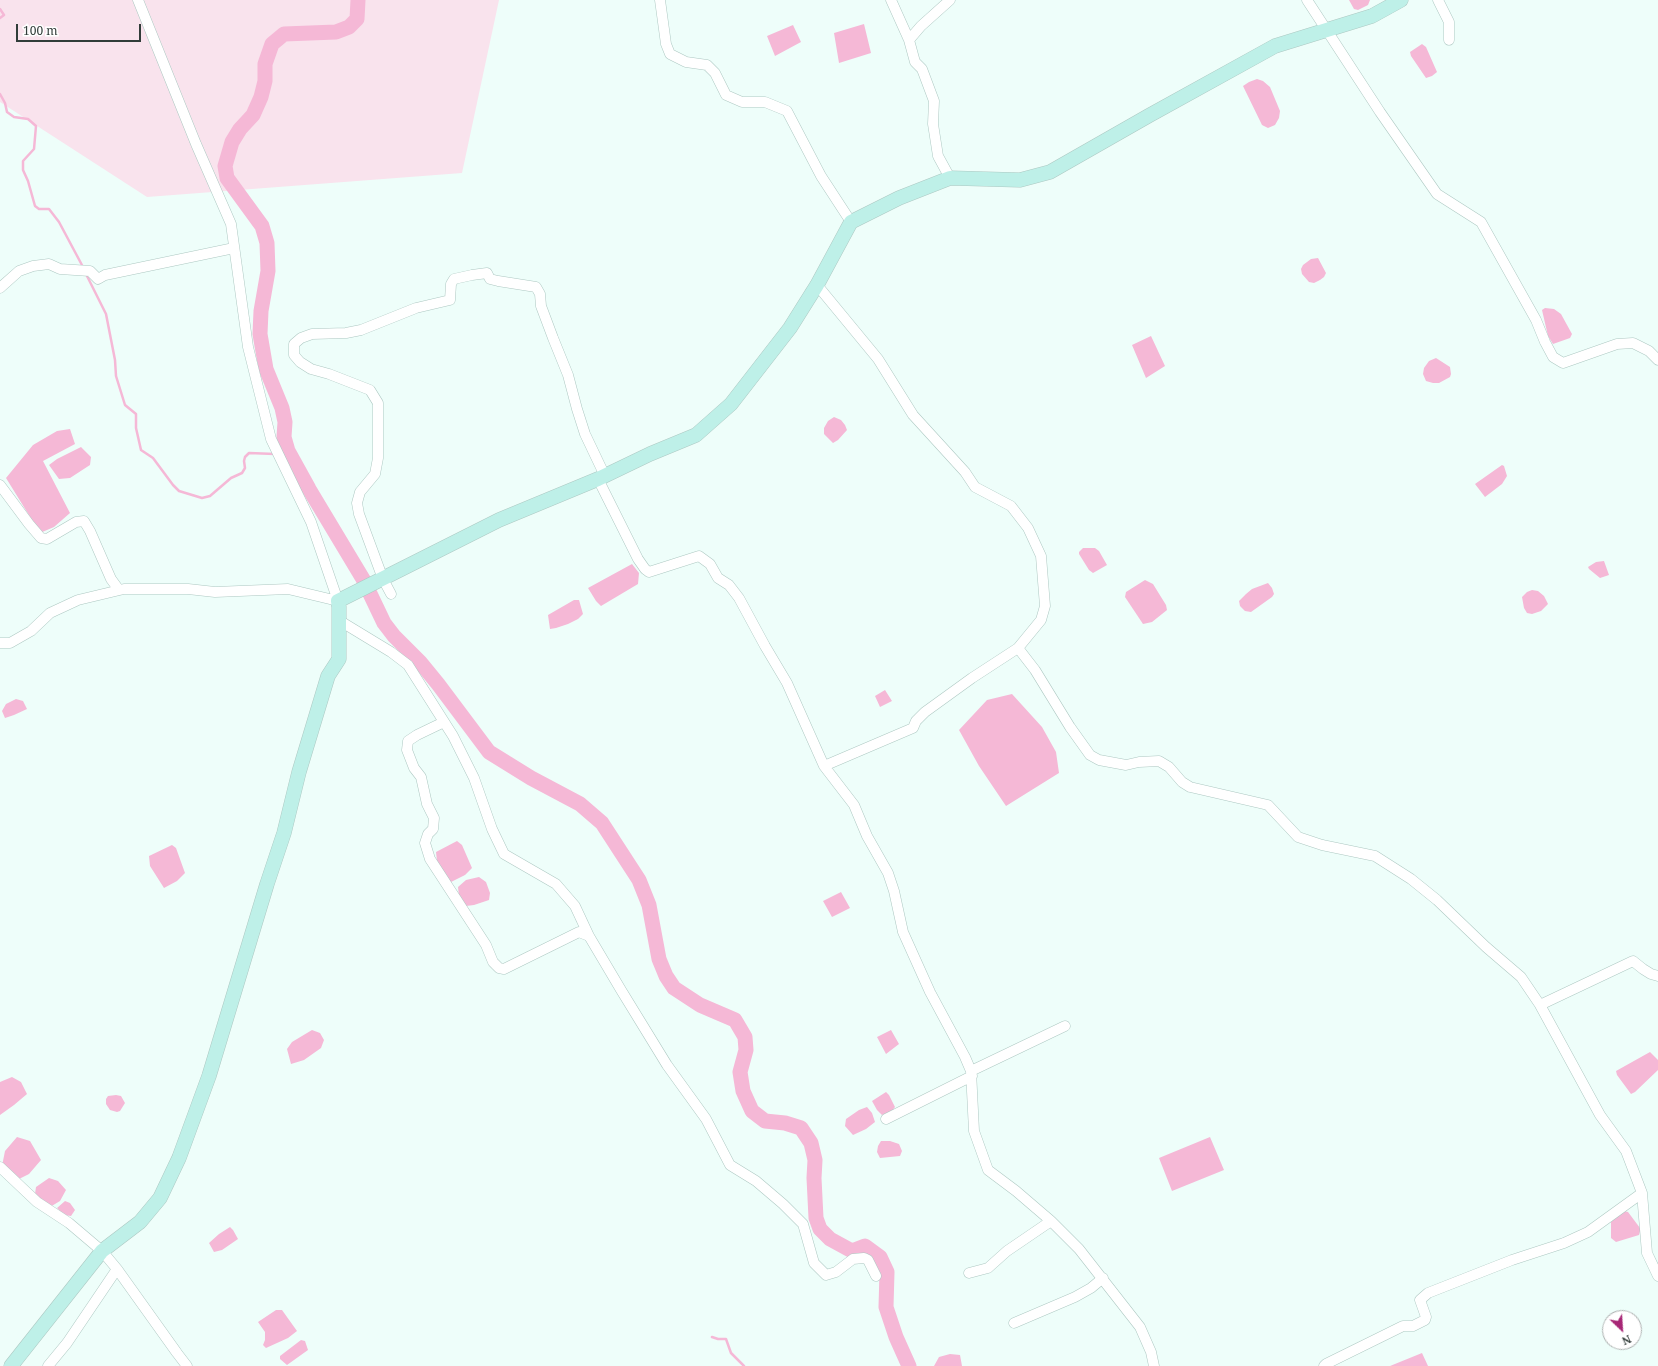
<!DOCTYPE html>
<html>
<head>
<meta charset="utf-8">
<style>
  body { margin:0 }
  #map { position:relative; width:1658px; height:1366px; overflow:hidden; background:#eefefa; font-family:"Noto Serif",serif }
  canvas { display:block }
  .north { position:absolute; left:1602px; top:1310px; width:40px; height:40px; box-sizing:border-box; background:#fff; border:1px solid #adb1b0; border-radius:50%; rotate:155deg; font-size:11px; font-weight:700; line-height:16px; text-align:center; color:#313c39 }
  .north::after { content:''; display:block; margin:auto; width:14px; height:18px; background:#a72776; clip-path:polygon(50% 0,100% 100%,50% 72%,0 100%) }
  .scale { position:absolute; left:16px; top:24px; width:125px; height:18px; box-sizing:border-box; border:2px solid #313c39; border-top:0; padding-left:5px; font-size:12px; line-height:14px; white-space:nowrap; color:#313c39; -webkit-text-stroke:3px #fff; paint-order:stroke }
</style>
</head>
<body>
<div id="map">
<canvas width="1658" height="1366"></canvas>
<div class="north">N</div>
<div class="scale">100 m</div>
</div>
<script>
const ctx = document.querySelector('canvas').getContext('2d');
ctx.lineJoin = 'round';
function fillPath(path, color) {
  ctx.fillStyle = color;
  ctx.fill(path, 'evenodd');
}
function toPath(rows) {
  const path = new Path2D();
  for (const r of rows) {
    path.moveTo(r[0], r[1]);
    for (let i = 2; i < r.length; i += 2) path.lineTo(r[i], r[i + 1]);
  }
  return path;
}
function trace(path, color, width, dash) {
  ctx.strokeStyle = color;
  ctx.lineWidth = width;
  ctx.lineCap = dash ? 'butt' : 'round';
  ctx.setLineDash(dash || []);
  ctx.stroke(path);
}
fillPath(toPath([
  [0,0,499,0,462,173,147,197,0,102]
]), '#f9e3ed');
fillPath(toPath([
  [1349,0,1370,0,1368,5,1358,10,1354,9],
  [864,24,871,53,839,63,834,33],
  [793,25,801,42,775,56,767,36],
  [1422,44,1426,47,1437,72,1432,76,1426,78,1411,56,1410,52],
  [1257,79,1263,81,1270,87,1280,111,1279,118,1275,125,1268,128,1262,125,1243,86,1249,82],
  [1318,258,1326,273,1324,277,1320,280,1314,283,1309,282,1302,274,1301,269,1303,265,1311,259],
  [1545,308,1554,309,1561,314,1572,334,1570,338,1553,344,1548,336,1542,310],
  [1151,336,1165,366,1146,378,1132,345],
  [1436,358,1450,367,1451,374,1450,377,1439,383,1433,383,1426,381,1423,374,1424,368,1429,361],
  [834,417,841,420,845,425,847,430,838,440,833,443,824,434,824,428,828,421],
  [70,429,75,444,43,461,70,513,54,527,40,533,6,478,33,445,57,431],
  [81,447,91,457,90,465,70,478,59,479,49,465,57,459],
  [1502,465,1504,466,1507,476,1502,484,1485,497,1475,484],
  [1083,548,1095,548,1099,551,1107,565,1093,573,1089,570,1079,554,1079,552],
  [1604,561,1609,575,1600,578,1589,569,1588,567,1596,562],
  [632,564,639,573,638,584,601,606,596,601,588,588],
  [1145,580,1153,584,1166,605,1167,610,1152,622,1143,624,1125,597,1126,592],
  [1268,583,1272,588,1274,594,1272,597,1251,612,1245,611,1240,606,1239,601,1246,594,1252,589],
  [1532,590,1538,591,1544,596,1548,604,1541,611,1532,614,1527,613,1524,608,1522,597,1527,592],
  [574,600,579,600,583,614,578,619,568,624,556,628,550,629,548,615],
  [885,690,892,701,880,707,875,696],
  [1012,694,1042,727,1056,752,1059,773,1006,806,979,766,959,730,987,700],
  [16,699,23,701,27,709,14,715,5,718,2,711,6,704],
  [457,841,462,845,472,868,465,875,451,882,445,876,437,861,436,852],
  [172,845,176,848,185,873,177,881,164,888,150,866,149,856],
  [479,877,486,882,490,893,489,900,474,905,466,906,459,896,458,887,466,880],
  [841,892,850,908,832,917,823,901],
  [312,1030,320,1033,324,1040,321,1048,304,1060,291,1064,287,1049,292,1042],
  [891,1030,899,1044,886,1054,877,1037],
  [1650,1052,1658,1060,1658,1070,1635,1092,1631,1094,1617,1075,1616,1071],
  [12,1077,21,1082,27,1094,14,1105,0,1115,0,1082],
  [886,1092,889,1095,895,1107,892,1111,882,1115,877,1110,872,1101],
  [116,1095,121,1096,125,1103,120,1111,117,1112,110,1110,106,1104,106,1099,108,1096],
  [867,1107,872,1113,875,1122,866,1129,853,1135,845,1126,846,1119,859,1110],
  [17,1137,30,1141,41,1160,29,1174,17,1180,2,1166,5,1151],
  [1210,1137,1224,1170,1172,1191,1159,1158],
  [881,1141,890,1141,899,1144,902,1151,900,1156,880,1158,877,1152,878,1146],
  [49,1178,58,1181,66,1190,60,1201,50,1207,35,1194,36,1187],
  [65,1201,70,1203,75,1210,71,1216,64,1215,57,1208],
  [1624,1211,1628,1212,1640,1228,1640,1231,1639,1235,1616,1242,1611,1238,1611,1222,1620,1212],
  [230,1227,233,1230,238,1239,222,1250,214,1252,209,1243,219,1234],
  [276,1310,282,1310,297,1331,288,1338,266,1348,263,1345,265,1340,265,1332,258,1322],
  [301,1340,305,1341,308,1350,287,1365,280,1359,280,1356],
  [1422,1353,1428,1366,1390,1366],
  [950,1354,960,1355,962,1366,934,1366,939,1357]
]), '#f5b8d6');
trace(toPath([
  [0,9,4,15,0,18],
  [0,94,5,103,7,112,14,117,28,119,36,126,34,149,23,161,23,170,28,181,35,206,39,209,49,209,59,222,83,267],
  [86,274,106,314,115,360,116,376,125,405,136,414,136,428,141,450,153,458,173,485,179,491,202,498,210,496,231,478,242,473,245,468,244,461,245,457,249,453,275,454],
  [281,453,288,451],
  [712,1337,718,1339,726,1339,731,1353,744,1366]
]), '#f5b8d6', 2.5);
trace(toPath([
  [358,0,357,19,349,27,336,32,284,34,272,44,265,64,265,81,261,97,253,115,240,129,232,142,225,166,227,178,262,226,267,243,268,271,261,311,260,334,266,369,282,408,285,422,284,437,288,451,309,489,363,579,384,623,394,636,420,662,438,684,489,752,531,778,580,804,602,823,639,880,649,905,659,959,666,976,674,988,700,1005,735,1020,745,1037,746,1050,740,1072,743,1091,752,1111,765,1121,785,1123,801,1128,811,1143,815,1160,814,1178,816,1218,820,1229,830,1239,852,1251,865,1246,880,1257,887,1272,886,1307,896,1337,909,1366]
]), '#f5b8d6', 15);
const street = toPath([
  [138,0,196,144,231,224,248,347,271,439,311,522,338,601],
  [660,0,666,44,670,54,686,62,707,65,715,73,726,95,742,102,765,102,787,111,821,176,851,222],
  [891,0,909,40],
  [1307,0,1380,112,1437,194,1481,222,1536,320,1545,342,1553,357,1563,363,1617,344,1633,343,1649,351,1658,360],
  [1438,0,1449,22,1449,40],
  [950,178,938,156,933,124,934,101,922,69,915,62,909,40,921,26,950,0],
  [817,285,878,359,913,415,965,472,975,487,1011,506,1028,528,1041,556,1045,606,1041,620,1018,648,1035,670,1070,727,1090,755,1099,760,1126,765,1139,762,1159,761,1169,767,1182,782,1190,787,1268,805,1298,837,1322,845,1375,856,1411,879,1437,900,1486,947,1521,977,1540,1005,1600,1115,1626,1151,1642,1193,1647,1253,1658,1276],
  [0,288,19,271,33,266,49,264,60,269,90,271,98,279,105,275,234,248],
  [598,479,638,559,645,569,649,572,699,556,710,564,718,578,729,585,739,598,765,646,787,683,824,766],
  [0,485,29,524,41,538,47,539,76,522,84,521,90,531,111,579,119,590],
  [391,594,383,579,359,514,357,503,360,492,375,474,378,458,378,403,370,390,329,374,311,369,300,362,294,355,294,344,301,338,312,334,346,333,361,330,416,308,450,300,451,284,454,279,472,275,487,273,490,279,498,281,536,287,540,294,541,306,553,338,568,375,577,409,585,434,605,476],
  [340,621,391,652,408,665,453,736,474,778,492,829,504,854,556,884,575,906,589,936,621,990,667,1065,706,1119,730,1165,756,1181,783,1204,803,1224,814,1263,826,1275,836,1272,853,1259,864,1258,868,1260,876,1276],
  [0,643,10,643,31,631,50,613,78,600,124,589,188,589,215,592,288,589,338,601],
  [1018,648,972,678,925,712,916,721,913,728,824,766,854,805,867,836,888,873,894,891,903,932,930,992,965,1057,971,1071,974,1131,988,1170,1016,1191,1051,1221,1079,1249,1140,1327,1151,1352,1154,1366],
  [444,722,417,735,408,741,407,750,414,768,421,777,427,804,434,818,433,829,428,834,425,843,430,859,486,945,493,962,499,968,504,969,579,932,589,936],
  [1540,1005,1633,961,1643,969,1651,974,1658,976],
  [971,1071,1065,1026],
  [886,1119,972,1076],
  [0,1167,37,1202,69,1223,102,1251,117,1269,177,1353,187,1366],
  [969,1273,988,1268,1007,1251,1051,1221],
  [1014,1323,1075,1297,1091,1288,1103,1278],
  [48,1366,67,1343,117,1269],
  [1324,1366,1326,1364,1403,1326,1413,1326,1425,1320,1426,1317,1420,1300,1428,1293,1512,1260,1564,1243,1588,1232,1642,1193]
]);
const secondary = toPath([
  [11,1366,102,1251,140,1222,160,1198,179,1158,209,1076,267,884,284,833,299,772,328,676,339,659,339,607,338,601,499,520,598,479,650,454,696,435,731,404,790,328,817,285,851,222,899,198,950,178,1020,180,1050,172,1150,115,1275,46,1372,16,1401,0]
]);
trace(street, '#adc8c2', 11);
trace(secondary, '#adc8c2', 15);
trace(street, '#fff', 10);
trace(secondary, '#bef0e8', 14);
</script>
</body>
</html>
